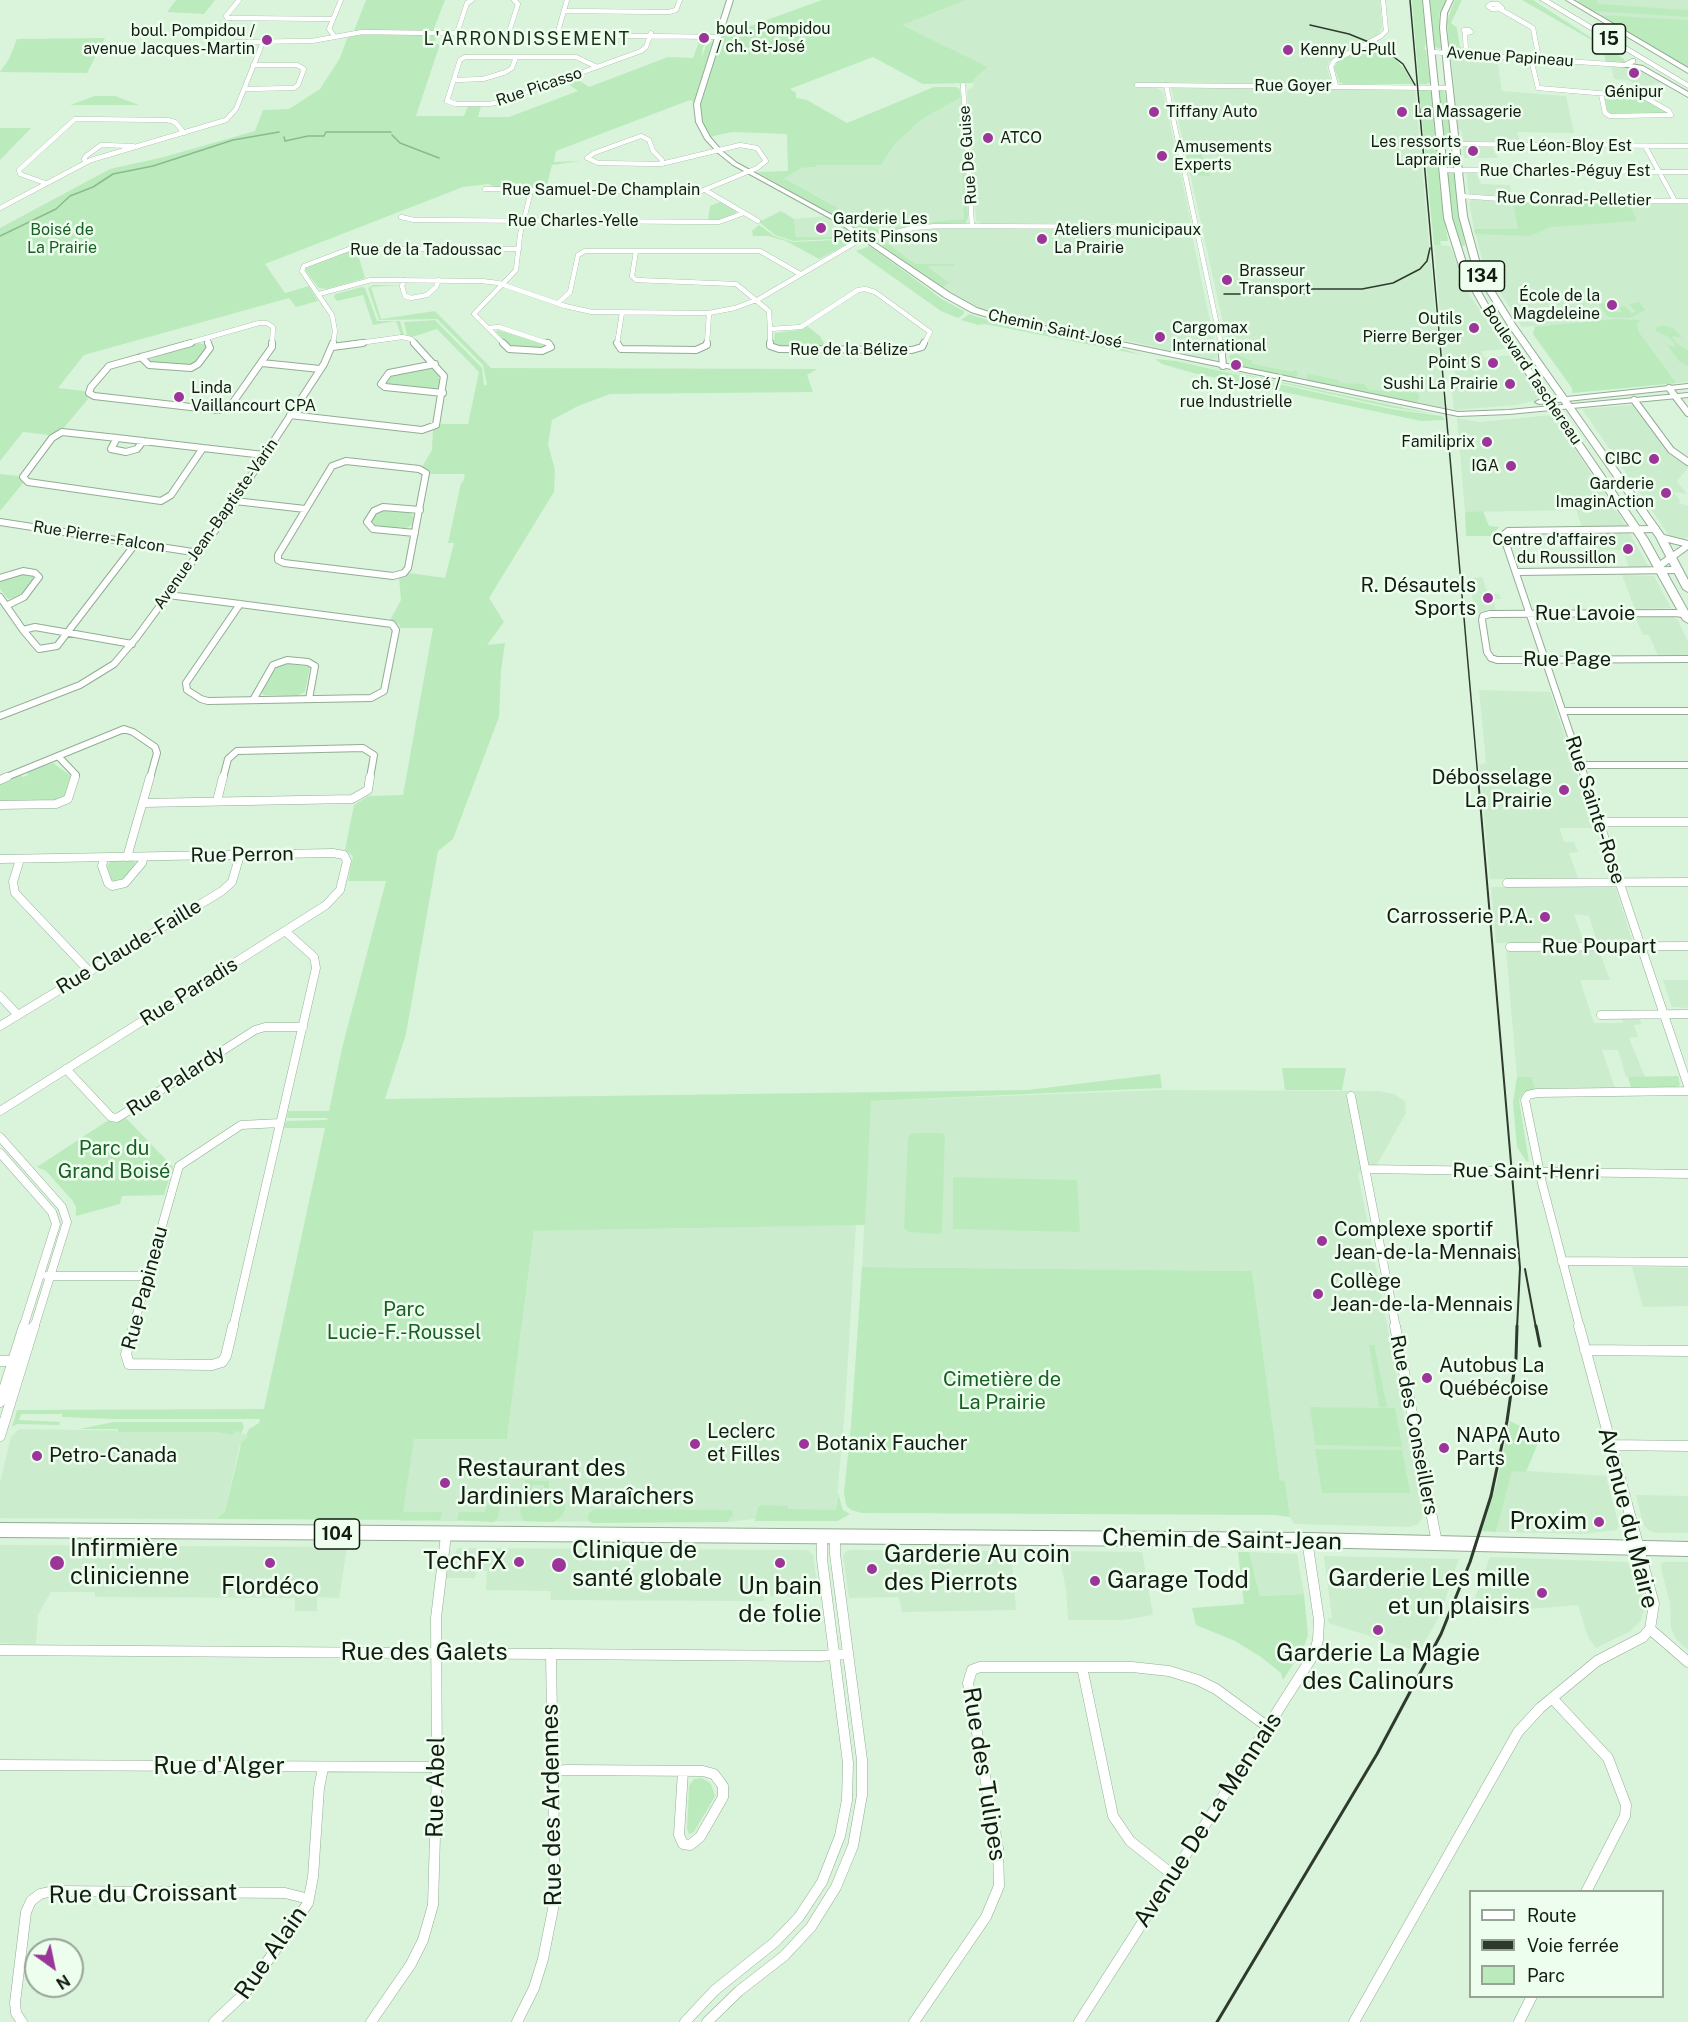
<!DOCTYPE html>
<html>
<head>
<meta charset="utf-8">
<style>
  body { margin:0 }
  #map { position:relative; width:1688px; height:2022px; overflow:hidden; background:#d9f4da; font-family:"Public Sans",sans-serif }
  canvas { display:block }
  .legend { position:absolute; left:1469px; top:1890px; width:195px; height:108px; box-sizing:border-box; background:#eefeee; border:2px solid #96a496; margin:0; padding:8px 10px; list-style:none; font-size:18px; color:#131c13 }
  .legend li { display:flex; align-items:center; gap:12px; height:30px }
  .legend b { width:30px; border:2px solid #96a496 }
  .north { position:absolute; left:24px; top:1938px; width:60px; height:60px; box-sizing:border-box; background:#eefeee; border:2px solid #96a496; border-radius:50%; rotate:147deg; font-size:16px; font-weight:700; line-height:24px; text-align:center; color:#131c13 }
  .north::after { content:''; display:block; margin:auto; width:21px; height:27px; background:#9b3599; clip-path:polygon(50% 0,100% 100%,50% 72%,0 100%) }
</style>
</head>
<body>
<div id="map">
<canvas width="1688" height="2022"></canvas>
<ul class="legend">
<li><b style="height:8px;background:#fff"></b>Route</li>
<li><b style="height:8px;background:#2e3a2e"></b>Voie ferrée</li>
<li><b style="height:16px;background:#bbebbd"></b>Parc</li>
</ul>
<div class="north">N</div>
</div>
<script>
const ctx = document.querySelector('canvas').getContext('2d');
ctx.lineJoin = 'round';
function fillPath(path, color) {
  ctx.fillStyle = color;
  ctx.fill(path, 'evenodd');
}
function toPath(rows) {
  const path = new Path2D();
  for (const r of rows) {
    path.moveTo(r[0], r[1]);
    for (let i = 2; i < r.length; i += 2) path.lineTo(r[i], r[i + 1]);
  }
  return path;
}
function trace(path, color, width, dash) {
  ctx.strokeStyle = color;
  ctx.lineWidth = width;
  ctx.lineCap = dash ? 'butt' : 'round';
  ctx.setLineDash(dash || []);
  ctx.stroke(path);
}
function write(font, color, halo, rows, align = 'center') {
  ctx.font = font + ' "Public Sans",sans-serif';
  ctx.lineWidth = 5;
  ctx.setLineDash([]);
  ctx.textBaseline = 'middle';
  ctx.strokeStyle = halo;
  ctx.fillStyle = color;
  for (const [text, x, y, turn = 0] of rows) {
    ctx.save();
    ctx.translate(x, y);
    ctx.rotate((+turn || 0) * Math.PI / 180);
    ctx.textAlign = isNaN(turn) ? turn : align;
    if (halo) ctx.strokeText(text, 0, 0);
    ctx.fillText(text, 0, 0);
    ctx.restore();
  }
}
fillPath(toPath([
  [966,0,1380,0,1382,27,1378,35,1329,62,1327,68,1331,81,1327,84,1135,84,1136,88,1156,88,1163,92,1191,221,1189,223,983,224,976,221,967,90,973,87,974,79,988,67,903,25],
  [1575,0,1688,0,1688,67,1591,11],
  [1451,55,1497,58,1502,91,1566,96,1574,133,1517,132,1521,144,1463,142,1461,130,1458,130],
  [1611,65,1639,68,1663,82,1640,88,1628,80,1614,79],
  [1171,87,1415,89,1444,408,1232,364],
  [961,97,968,219,928,222,878,230,783,177,802,168,815,167,816,165,881,165,895,144,922,119,956,98],
  [1465,146,1492,147,1498,158,1464,158,1463,148],
  [1468,172,1476,172,1481,184,1510,185,1512,197,1469,194,1466,173],
  [1472,199,1522,203,1688,204,1688,382,1572,393,1572,388,1533,335,1535,326,1522,327,1497,288,1482,259,1474,229,1469,203],
  [826,216,839,224,858,236,796,237,794,219],
  [936,227,1183,229,1191,231,1218,358,1211,360,1094,333,981,311,941,288,877,242,878,238],
  [1434,245,1450,246,1471,297,1506,349,1481,351,1484,358,1511,355,1538,395,1537,400,1517,405,1454,410,1452,393,1456,375,1450,361,1444,362],
  [1632,405,1671,454,1688,465,1688,468,1677,481,1687,494,1673,492,1680,500,1679,503,1688,506,1688,537,1679,540,1670,537,1582,409],
  [1552,415,1625,524,1624,526,1582,527,1576,510,1465,512,1457,418,1479,422],
  [1588,534,1630,534,1649,567,1629,568,1623,550,1603,550,1609,568,1601,568],
  [1622,575,1654,576,1671,608,1635,609],
  [1482,577,1488,594,1499,594,1501,599,1493,599,1496,611,1479,614,1477,608,1474,608,1469,578],
  [1635,617,1673,617,1678,620,1688,642,1688,656,1658,656,1649,635,1643,635],
  [1479,690,1550,692,1596,828,1559,828,1564,842,1574,842,1578,852,1569,853,1578,878,1490,879,1479,765,1486,763],
  [1491,887,1612,887,1616,889,1632,940,1630,942,1597,942,1589,916,1574,914,1584,942,1496,943],
  [1506,950,1599,951,1610,980,1580,980,1591,1014,1594,1023,1623,1023,1622,1018,1639,1018,1642,1024,1634,1025,1638,1037,1629,1038,1645,1077,1626,1077,1618,1050,1602,1050,1615,1088,1535,1089,1532,1078,1517,1077],
  [1663,980,1688,980,1688,1008,1672,1007],
  [1160,1090,1378,1091,1394,1094,1405,1101,1406,1113,1374,1170,1371,1172,1358,1173,1423,1512,1422,1519,1418,1524,1411,1527,1294,1524,1290,1517,1285,1481,1280,1480,1252,1271,862,1267,871,1101],
  [856,1225,845,1407,836,1510,727,1522,400,1521,412,1439,507,1439,534,1231],
  [1632,1267,1688,1268,1688,1306,1643,1307],
  [19,1429,215,1432,232,1435,237,1431,249,1436,239,1447,225,1512,216,1519,0,1518,0,1482,11,1437],
  [1512,1470,1606,1476,1619,1526,1617,1530,1582,1534,1496,1532],
  [1636,1495,1688,1496,1688,1533,1656,1533,1648,1530,1643,1524],
  [0,1545,347,1547,339,1598,317,1597,317,1611,295,1611,295,1598,95,1597,95,1592,51,1592,38,1615,36,1644,0,1643],
  [458,1548,808,1550,813,1555,819,1597,764,1596,764,1601,551,1600,550,1591,486,1590,487,1571,476,1571,475,1578,446,1578,448,1560,451,1560],
  [850,1550,1011,1551,1016,1610,902,1612,899,1597,849,1598,843,1556,845,1552],
  [1058,1551,1142,1552,1153,1615,1123,1620,1068,1620,1066,1589],
  [1249,1552,1297,1554,1304,1594,1260,1596],
  [1324,1556,1459,1559,1440,1615,1419,1652,1329,1623,1328,1618,1332,1618],
  [1490,1557,1627,1562,1635,1569,1643,1595,1644,1610,1640,1622,1629,1632,1596,1648,1588,1637,1578,1605,1469,1614],
  [1664,1562,1688,1562,1688,1650,1676,1639,1671,1628,1670,1603,1662,1573,1661,1563]
]), '#cbedcd');
fillPath(toPath([
  [176,0,215,0,204,14,167,12],
  [366,0,445,0,433,31,354,31],
  [822,0,966,0,903,25,988,67,974,79,973,83,923,84,873,57,790,89,796,93,796,98,807,100,847,123,934,87,956,87,960,89,961,97,922,119,895,144,881,165,816,165,816,167,802,168,784,178,878,230,928,222,964,219,962,160,965,161,968,218,966,223,919,225,867,235,757,172,788,171,787,134,732,132,709,137,701,121,700,101,720,37],
  [1412,0,1422,0,1426,39,1425,47,1423,48,1426,50,1430,82,1427,84,1419,84],
  [1429,0,1447,0,1439,15,1441,48,1439,49,1434,46],
  [1455,0,1462,0,1451,23,1457,28,1460,47,1464,48,1464,53,1449,49,1447,21],
  [1522,0,1533,0,1624,59,1625,62,1606,62,1602,46],
  [1581,0,1597,0,1598,4,1688,10,1688,17,1591,11,1577,2],
  [1599,15,1688,20,1688,67,1667,57],
  [359,34,437,35,434,44,440,44,416,116,464,116,468,106,481,106,478,117,509,117,578,91,564,81,574,77,589,87,668,57,693,58,700,39,711,39,703,47,701,59,706,46,714,40,694,102,690,100,556,151,554,162,581,161,552,165,546,189,497,188,488,184,463,187,265,264,285,293,309,286,318,301,296,307,289,298,84,355,58,388,84,391,88,399,62,430,49,435,23,432,0,461,0,228,110,169,164,157,255,131,263,110,289,109,320,89,340,58,348,36],
  [105,38,87,73,0,72,9,59,17,39],
  [1372,44,1395,59,1405,70,1413,84,1344,84,1339,82,1334,67,1338,61],
  [1419,89,1427,89,1432,93,1440,190,1448,241,1440,241,1441,245,1434,245],
  [1440,90,1444,91,1450,121,1451,142,1443,140,1438,91],
  [95,96,115,96,139,105,70,105],
  [1607,96,1643,98,1667,113,1611,114,1607,111,1605,99],
  [0,128,31,128,0,160],
  [1189,149,1201,149,1203,160,1207,160,1210,176,1190,175,1185,150],
  [1451,172,1455,174,1465,246,1460,246,1452,220,1447,173],
  [720,202,736,211,735,214,719,220,708,220,710,206],
  [1513,203,1629,204,1637,221,1551,227,1530,236,1475,234,1474,229,1518,229],
  [781,211,794,219,796,237,857,236,858,238,793,241,775,235,759,222],
  [759,225,774,236,793,242,857,239,819,259,786,241,768,236,753,236,752,231],
  [887,243,915,264,955,264,953,266,927,266,949,283,941,288,881,246],
  [870,246,943,300,964,311,964,314,958,318,941,311,856,251],
  [348,251,357,251,365,278,327,289,319,288,305,270,307,267],
  [373,285,399,285,371,287,381,319,435,311,491,368,817,369,807,375,813,392,610,394,578,406,552,420,548,444,555,470,554,492,489,598,504,622,487,645,505,643,501,671,499,717,453,839,438,851,406,1034,385,1099,1028,1090,1160,1074,1162,1088,871,1101,865,1225,534,1231,507,1439,414,1439,403,1512,442,1512,440,1520,216,1519,225,1512,241,1444,248,1436,246,1435,249,1429,259,1423,260,1419,114,1419,62,1417,62,1414,21,1414,19,1420,60,1422,59,1425,17,1424,12,1427,17,1410,264,1409,325,1128,284,1128,286,1121,327,1120,328,1118,287,1118,288,1111,329,1111,342,1048,386,881,348,881,353,856,345,850,354,805,368,796,403,795,433,628,401,628,398,624,390,620,401,600,399,578,409,573,445,578,454,543,448,543,461,483,463,482,465,474,430,474,422,467,432,450,433,430,440,424,468,424,479,372,437,329,412,337,407,335,404,322,435,320,482,368,484,385,487,385,483,365,437,319,379,320,368,288],
  [362,287,365,288,377,321,400,321,404,335,401,335,396,321,373,325,363,295,337,301,334,297,335,294],
  [1639,302,1645,310,1630,318,1608,317,1599,304,1609,303,1616,312,1622,312,1619,307,1625,306,1631,313,1636,312,1629,304],
  [969,314,985,319,1110,345,1142,355,985,324,978,325,961,320],
  [1614,319,1640,320,1637,323,1638,331,1676,383,1572,393,1572,388,1533,333,1535,327],
  [1662,325,1673,328,1682,338,1671,336,1678,345,1688,350,1688,366,1680,362,1667,345,1677,347,1669,337,1656,331,1656,328],
  [807,326,820,336,826,347,780,347,773,344,775,333,799,330],
  [498,330,544,344,545,347,511,347,496,332],
  [198,343,207,345,195,363,190,366,150,362,148,360],
  [1236,354,1252,361,1252,364,1293,372,1296,370,1298,374,1294,378,1234,365,1231,362,1229,356],
  [1155,359,1176,361,1391,409,1442,416,1445,420,1421,421,1193,373,1162,364],
  [1177,360,1187,362,1433,414,1389,407],
  [428,369,434,369,439,375,440,386,436,390,386,384,385,382,390,376],
  [1307,374,1338,380,1340,383,1364,384,1369,390,1418,393,1420,399,1415,403,1307,380],
  [0,474,18,476,23,483,0,511],
  [381,510,410,513,414,517,412,525,403,530,374,526,371,522,377,512],
  [1483,511,1489,526,1499,527,1496,531,1497,536,1466,536,1465,512],
  [22,574,34,576,34,579,19,597,8,599,0,589,0,582],
  [285,663,310,667,305,692,296,696,263,695,262,691,276,668],
  [53,763,71,776,66,796,57,800,0,802,0,784,20,775,23,777,28,775,27,772],
  [131,860,135,862,136,866,123,881,112,882,107,865,112,861],
  [1282,1068,1346,1068,1342,1090,1285,1090],
  [1678,1076,1680,1085,1675,1088,1631,1088,1628,1077],
  [1517,1077,1532,1077,1535,1089,1524,1092,1519,1100,1529,1162,1526,1161,1517,1147,1513,1102],
  [126,1118,173,1167,164,1195,122,1196,120,1204,76,1216,76,1207,72,1200,46,1171,37,1167,107,1121,116,1123],
  [915,1133,942,1133,945,1136,942,1231,939,1234,909,1232,904,1228,908,1139,910,1134],
  [953,1177,1077,1180,1080,1232,953,1229],
  [862,1267,1252,1271,1280,1480,1285,1481,1290,1517,1274,1515,862,1513,851,1510,846,1505,844,1493,851,1426],
  [1369,1345,1374,1345,1387,1407,1379,1407],
  [1310,1407,1395,1408,1402,1447,1315,1445],
  [1510,1421,1541,1436,1526,1472,1512,1471,1496,1532,1482,1531,1496,1485],
  [114,1422,242,1422,244,1427,241,1433,237,1431,232,1435,215,1432,118,1432,118,1429,79,1429],
  [1315,1449,1402,1450,1410,1493,1322,1493],
  [525,1480,549,1481,549,1489,544,1489,544,1485,532,1485,530,1507,542,1506,543,1496,562,1497,565,1500,565,1510,560,1518,553,1522,524,1521,520,1512],
  [838,1493,843,1510,850,1514,838,1521,755,1521,758,1507,761,1505,788,1506,788,1509,836,1510],
  [487,1505,500,1506,498,1517,494,1522,457,1520,459,1512,485,1512],
  [595,1509,732,1510,733,1515,727,1522,592,1523,588,1520,588,1514],
  [1238,1552,1249,1552,1260,1596,1304,1594,1308,1635,1303,1649,1283,1680,1281,1673,1261,1657,1235,1641,1196,1625,1192,1608,1244,1604],
  [702,1778,711,1784,715,1796,694,1832,689,1834,687,1829,689,1786,694,1779]
]), '#bbebbd');
trace(toPath([
  [392,135,400,143,439,158],
  [284,137,285,141,308,136,324,136,326,132,391,132],
  [0,236,56,209,70,196,93,187,113,174,153,166,233,140,279,132]
]), '#8aba8d', 1.5);
const streetFar3 = toPath([
  [239,0,226,16,227,18,333,19],
  [1491,4,1498,4,1502,8,1492,9,1488,6,1491,4],
  [1500,9,1533,28,1539,59],
  [564,11,669,12,676,10,680,0],
  [1464,30,1469,30,1471,32,1465,33,1464,30],
  [457,33,467,3,472,0],
  [1465,33,1466,54],
  [508,35,518,4,514,0],
  [557,35,567,0],
  [335,37,329,29,341,0],
  [236,42,312,41,362,32,718,37],
  [1431,52,1624,65],
  [465,57,576,57,597,67,503,101,490,104,456,104,447,101,460,60,465,57],
  [1531,59,1538,88,1644,97,1669,111,1671,115,1610,116,1605,113,1601,94],
  [597,67,641,51,646,47,651,33],
  [454,80,483,79,506,72,512,68,516,57],
  [963,85,972,226],
  [1137,85,1449,88],
  [1166,85,1221,344],
  [1336,86,1331,67,1334,61,1381,36,1386,31,1383,0],
  [244,89,294,88,298,85,304,69,297,65,253,65],
  [641,136,649,140,653,151,662,160,661,164,598,163,587,158,594,153,641,136],
  [1441,144,1688,146],
  [1645,146,1675,201],
  [86,162,84,159,86,156,101,145,133,146],
  [1443,170,1688,172],
  [45,183,20,174,19,170,75,119,167,120,175,122,184,133],
  [485,189,699,192,757,168,766,161,757,148,740,145,661,164],
  [705,190,758,221],
  [1461,196,1515,200,1688,201],
  [0,208,91,160,226,120,236,109,263,42],
  [401,217,414,220,719,222,744,213],
  [636,251,632,276,636,280,736,284,769,311,770,329],
  [404,280,402,286,405,296,411,298,427,295,436,287,439,280],
  [319,294,371,280,482,281,498,283,565,306,592,312,709,313,735,308,759,299,856,242,913,228,937,226,1197,227],
  [558,303,570,292,578,255,585,251,760,251,800,274],
  [488,328,504,344],
  [488,328,474,314,516,270,520,235,531,191],
  [488,328,499,327,550,344],
  [207,338,209,344],
  [185,344,259,323,267,323,273,327,272,344],
  [333,344,335,331,332,315,302,271,304,266,349,249,519,249],
  [352,344,402,337,411,339,416,344],
  [617,344,622,313],
  [707,344,709,313],
  [770,344,770,329,801,327,858,290,865,289,875,292,930,332,924,344]
]);
const streetFar2 = toPath([
  [191,343,109,366,91,387,89,393,94,396,217,410,229,408,272,347,272,343],
  [503,343,509,349,542,351,551,347,548,343],
  [617,343,621,349,696,350,707,345,707,343],
  [770,343,770,346,779,349,912,350,922,347,924,343],
  [1221,343,1223,366],
  [332,347,363,343],
  [141,357,149,365,191,368,198,364,210,348,208,343],
  [262,363,320,369],
  [435,364,389,373,381,384,385,387,443,393],
  [1669,388,1688,413],
  [1634,400,1671,450,1688,462],
  [290,415,422,430,436,425,444,376,414,343],
  [62,432,117,438,203,448,171,495,161,501,28,482,23,477,52,438,62,432],
  [117,438,111,449,126,452,137,449,143,441],
  [203,448,264,455],
  [346,461,419,469,426,473,408,568,404,573,393,576,284,563,278,560,278,555,332,466,346,461],
  [235,501,305,509],
  [0,522,199,553],
  [415,533,373,529,367,522,374,511,383,507,420,510],
  [1516,572,1677,570],
  [0,578,23,571,35,573,39,577,24,597,6,606],
  [168,595,240,604],
  [0,597,23,630,35,627,132,644],
  [240,604,392,624,396,630,384,691,371,698,208,701,201,699,187,690,186,683,240,604],
  [1688,615,1676,613,1490,614,1483,616,1482,620,1487,652,1491,658,1497,660,1688,659],
  [23,630,39,649,57,646,136,543],
  [253,700,273,665,287,660,308,662,315,666,309,699],
  [1563,711,1688,711],
  [0,716,80,685,114,664,137,637,217,528,324,364,333,343],
  [58,756,76,775,75,778],
  [1581,765,1688,765],
  [4,778,124,729,133,732,155,747,157,753,150,778],
  [223,778,228,759,237,751,363,748,374,755,370,778],
  [1585,778,1503,535,1508,531,1656,529]
]);
const streetFar1 = toPath([
  [1584,777,1688,1086],
  [0,780,7,777],
  [217,801,223,777],
  [143,803,352,799,368,790,370,777],
  [0,805,56,804,68,799,75,777],
  [1600,822,1688,822],
  [127,857,150,777],
  [104,858,102,866,108,883,112,886,125,883,142,863,144,857],
  [0,859,333,853,344,855,347,861,340,890,326,905,0,1111],
  [20,859,13,882,15,893,89,971],
  [1507,883,1688,882],
  [1510,947,1688,946],
  [0,996,18,1015],
  [1601,1015,1688,1014],
  [0,1026,222,891,232,882,240,855],
  [66,1069,111,1117,117,1118,255,1030,265,1027,303,1027],
  [1351,1096,1396,1328],
  [0,1137,62,1207,67,1222,34,1328],
  [0,1153,52,1212,56,1224,23,1328],
  [1365,1169,1688,1174],
  [1562,1261,1688,1262],
  [47,1276,147,1276],
  [133,1328,179,1166,241,1125,280,1123],
  [233,1328,316,968,314,957,285,931],
  [1580,1328,1542,1183,1525,1100,1528,1095,1537,1093,1688,1091]
]);
const street = toPath([
  [134,1326,126,1354,129,1364,212,1365,222,1362,226,1356,233,1326],
  [1395,1326,1437,1543],
  [1585,1350,1688,1351],
  [0,1361,16,1361],
  [0,1402,24,1326],
  [0,1436,34,1326],
  [1610,1445,1688,1446],
  [1650,1629,1688,1662],
  [0,1650,820,1656,848,1654],
  [1082,1667,1113,1816,1130,1841,1173,1875],
  [1552,1698,1608,1758,1626,1805,1625,1816,1586,1892],
  [0,1765,437,1767],
  [553,1771,568,1770,703,1771,714,1774,723,1786,723,1797,700,1837,690,1845,683,1844,679,1835,683,1771],
  [22,2022,16,2013,15,2003,26,1912,31,1901,40,1894,53,1891,285,1893,309,1899],
  [214,2022,246,1992,308,1903,313,1877,319,1788,323,1768],
  [371,2022,411,1964,423,1940,433,1905,437,1767,436,1618,446,1535],
  [517,2022,534,1988,543,1959,555,1899,551,1654],
  [685,2022,715,1990,775,1942,799,1917,822,1882,840,1836,847,1800,848,1763,822,1559,822,1537],
  [707,2022,739,1991,784,1956,811,1927,836,1887,853,1846,862,1795,862,1760,835,1554,835,1537],
  [914,2022,986,1917,999,1886,998,1848,968,1683,972,1670,980,1667,1132,1667,1169,1671,1198,1680,1216,1689,1268,1727],
  [1079,2022,1314,1654,1318,1640,1319,1620,1307,1540],
  [1354,2022,1518,1732,1540,1708,1597,1661,1643,1637,1650,1629,1654,1604,1579,1326],
  [1519,2022,1532,1996]
]);
const secondary = toPath([
  [727,0,733,0,700,104,702,122,710,137,722,151,737,163,843,221,950,293,977,308,1006,318,1458,412,1509,410,1688,393,1688,397,1509,414,1458,416,1004,322,971,312,944,297,839,223,733,165,718,153,705,139,696,122,694,104,727,0],
  [1566,0,1573,0,1688,68,1688,73,1566,0],
  [1624,63,1643,66,1688,92,1688,97,1639,69,1622,66,1622,64,1624,63],
  [1688,384,1688,388,1539,404,1535,402,1539,400,1688,384],
  [1688,542,1688,549,1662,568,1656,568,1656,564,1688,542]
]);
const primary = toPath([
  [1423,0,1429,0,1452,218,1468,269,1494,315,1648,539,1688,611,1688,623,1683,620,1638,539,1486,315,1460,269,1444,218,1423,0],
  [1447,0,1453,0,1447,13,1446,28,1467,216,1479,260,1495,292,1515,324,1664,535,1688,541,1688,547,1668,542,1688,580,1688,592,1683,589,1656,537,1507,324,1487,292,1471,260,1459,216,1440,28,1441,13,1447,0],
  [0,1523,1307,1533,1688,1542,1688,1556,1307,1547,0,1537,0,1523]
]);
const highway = toPath([
  [1540,0,1549,0,1688,83,1688,88,1540,0],
  [1632,59,1635,59,1635,63,1624,67,1620,65,1632,59]
]);
trace(streetFar3, '#93ad94', 5);
trace(streetFar2, '#93ad94', 8);
trace(streetFar1, '#93ad94', 9);
trace(street, '#93ad94', 11);
trace(secondary, '#93ad94', 2);
trace(primary, '#93ad94', 2);
trace(highway, '#93ad94', 1);
trace(streetFar3, '#fff', 4.5);
trace(streetFar2, '#fff', 6);
trace(streetFar1, '#fff', 8);
trace(street, '#fff', 10);
fillPath(secondary, '#fff');
fillPath(primary, '#fff');
fillPath(highway, '#fff');
trace(toPath([
  [1410,0,1478,778],
  [1310,25,1349,34,1381,47,1403,64,1415,85],
  [1295,289,1362,289,1393,283,1420,269,1427,261,1430,248],
  [1224,294,1304,294]
]), '#2e3a2e', 1.5);
trace(toPath([
  [1478,777,1520,1268,1517,1328],
  [1525,1269,1536,1328]
]), '#2e3a2e', 2);
trace(toPath([
  [1536,1326,1540,1346],
  [1217,2022,1377,1754,1441,1634,1470,1562,1491,1496,1507,1421,1516,1358,1517,1326]
]), '#2e3a2e', 3);
for (const [x, y, r, color] of [
  [704,38,6,"#9b3599"],
  [267,40,6,"#9b3599"],
  [1288,50,6,"#9b3599"],
  [1634,73,6,"#9b3599"],
  [1154,112,6,"#9b3599"],
  [1402,112,6,"#9b3599"],
  [988,138,6,"#9b3599"],
  [1473,151,6,"#9b3599"],
  [1162,156,6,"#9b3599"],
  [821,228,6,"#9b3599"],
  [1042,239,6,"#9b3599"],
  [1227,280,6,"#9b3599"],
  [1612,305,6,"#9b3599"],
  [1474,328,6,"#9b3599"],
  [1160,337,6,"#9b3599"],
  [1493,363,6,"#9b3599"],
  [1236,365,6,"#9b3599"],
  [1510,384,6,"#9b3599"],
  [179,397,6,"#9b3599"],
  [1487,442,6,"#9b3599"],
  [1654,459,6,"#9b3599"],
  [1511,466,6,"#9b3599"],
  [1666,493,6,"#9b3599"],
  [1628,549,6,"#9b3599"],
  [1488,598,6,"#9b3599"],
  [1564,790,6,"#9b3599"],
  [1545,917,6,"#9b3599"],
  [1322,1241,6,"#9b3599"],
  [1318,1294,6,"#9b3599"],
  [1427,1378,6,"#9b3599"],
  [695,1444,6,"#9b3599"],
  [804,1444,6,"#9b3599"],
  [1444,1448,6,"#9b3599"],
  [37,1456,6,"#9b3599"],
  [445,1483,6,"#9b3599"],
  [1599,1522,6,"#9b3599"],
  [519,1562,6,"#9b3599"],
  [57,1563,8,"#9b3599"],
  [270,1563,6,"#9b3599"],
  [780,1563,6,"#9b3599"],
  [559,1565,8,"#9b3599"],
  [872,1569,6,"#9b3599"],
  [1095,1581,6,"#9b3599"],
  [1542,1593,6,"#9b3599"],
  [1378,1630,6,"#9b3599"]
]) {
  const dot = new Path2D();
  dot.arc(x, y, r, 0, 2 * Math.PI);
  ctx.fillStyle = color;
  ctx.fill(dot);
  trace(dot, '#eefeee', 2);
}
write('16px', '#131c13', '#eefeee', [
  ["boul. Pompidou",716,29],
  ["/ ch. St-José",716,47],
  ["boul. Pompidou /",255,31,"right"],
  ["avenue Jacques-Martin",255,49,"right"],
  ["Kenny U-Pull",1300,50],
  ["Génipur",1634,92,"center"],
  ["Tiffany Auto",1166,112],
  ["La Massagerie",1414,112],
  ["ATCO",1000,138],
  ["Les ressorts",1461,142,"right"],
  ["Laprairie",1461,160,"right"],
  ["Amusements",1174,147],
  ["Experts",1174,165],
  ["Garderie Les",833,219],
  ["Petits Pinsons",833,237],
  ["Ateliers municipaux",1054,230],
  ["La Prairie",1054,248],
  ["Brasseur",1239,271],
  ["Transport",1239,289],
  ["École de la",1600,296,"right"],
  ["Magdeleine",1600,314,"right"],
  ["Outils",1462,319,"right"],
  ["Pierre Berger",1462,337,"right"],
  ["Cargomax",1172,328],
  ["International",1172,346],
  ["Point S",1481,363,"right"],
  ["ch. St-José /",1236,384,"center"],
  ["rue Industrielle",1236,402,"center"],
  ["Sushi La Prairie",1498,384,"right"],
  ["Linda",191,388],
  ["Vaillancourt CPA",191,406],
  ["Familiprix",1475,442,"right"],
  ["CIBC",1642,459,"right"],
  ["IGA",1499,466,"right"],
  ["Garderie",1654,484,"right"],
  ["ImaginAction",1654,502,"right"],
  ["Centre d'affaires",1616,540,"right"],
  ["du Roussillon",1616,558,"right"]
], 'left');
write('16px', '#131c13', '#eefeee', [
  ["Avenue Papineau",1510,57,4],
  ["Rue Goyer",1293,86],
  ["Rue Picasso",539,87,-19],
  ["Rue Léon-Bloy Est",1564,146],
  ["Rue De Guise",968,155,-94],
  ["Rue Charles-Péguy Est",1565,171],
  ["Rue Samuel-De Champlain",601,190],
  ["Rue Conrad-Pelletier",1574,199,1],
  ["Rue Charles-Yelle",573,221],
  ["Rue de la Tadoussac",426,250],
  ["Chemin Saint-José",1055,329,12],
  ["Rue de la Bélize",849,350],
  ["Boulevard Taschereau",1532,375,56],
  ["Avenue Jean-Baptiste-Varin",216,524,-55],
  ["Rue Pierre-Falcon",99,537,9]
]);
write('16px', '#195f25', '#eefeee', [
  ["Boisé de",62,230],
  ["La Prairie",62,248]
]);
ctx.letterSpacing = '1.5px';
write('18px', '#1a301c', '#eefeee', [
  ["L'ARRONDISSEMENT",527,39]
]);
ctx.letterSpacing = '0px';
for (const [x, y, w] of [
  [1609,39,33],
  [1482,276,45],
  [337,1534,45]
]) {
  const box = new Path2D();
  box.roundRect(x - w / 2, y - 15, w, 30, 4.5);
  ctx.fillStyle = '#eefeee';
  ctx.fill(box);
  trace(box, '#131c13', 1.5);
}
write('bold 18px', '#131c13', null, [
  ["15",1609,39],
  ["134",1482,276],
  ["104",337,1534]
]);
write('20px', '#131c13', '#eefeee', [
  ["R. Désautels",1476,586,"right"],
  ["Sports",1476,609,"right"],
  ["Débosselage",1552,778,"right"],
  ["La Prairie",1552,801,"right"],
  ["Carrosserie P.A.",1533,917,"right"],
  ["Complexe sportif",1334,1230],
  ["Jean-de-la-Mennais",1334,1253],
  ["Collège",1330,1282],
  ["Jean-de-la-Mennais",1330,1305],
  ["Autobus La",1439,1366],
  ["Québécoise",1439,1389],
  ["Leclerc",707,1432],
  ["et Filles",707,1455],
  ["NAPA Auto",1456,1436],
  ["Parts",1456,1459],
  ["Botanix Faucher",816,1444],
  ["Petro-Canada",49,1456]
], 'left');
write('20px', '#131c13', '#eefeee', [
  ["Rue Lavoie",1585,614],
  ["Rue Page",1567,660],
  ["Rue Sainte-Rose",1595,810,72],
  ["Rue Perron",242,855,-1],
  ["Rue Claude-Faille",129,947,-31],
  ["Rue Poupart",1599,947],
  ["Rue Paradis",189,992,-32],
  ["Rue Palardy",176,1081,-33],
  ["Rue Saint-Henri",1526,1172,1],
  ["Rue Papineau",145,1288,-75],
  ["Rue des Conseillers",1414,1425,79]
]);
write('20px', '#195f25', '#eefeee', [
  ["Parc du",114,1149],
  ["Grand Boisé",114,1172],
  ["Parc",404,1310],
  ["Lucie-F.-Roussel",404,1333],
  ["Cimetière de",1002,1380],
  ["La Prairie",1002,1403]
]);
write('24px', '#131c13', '#eefeee', [
  ["Restaurant des",457,1469],
  ["Jardiniers Maraîchers",457,1497],
  ["Proxim",1587,1522,"right"],
  ["Infirmière",70,1549],
  ["clinicienne",70,1577],
  ["Clinique de",572,1551],
  ["santé globale",572,1579],
  ["Garderie Au coin",884,1555],
  ["des Pierrots",884,1583],
  ["TechFX",507,1562,"right"],
  ["Garderie Les mille",1530,1579,"right"],
  ["et un plaisirs",1530,1607,"right"],
  ["Garage Todd",1107,1581],
  ["Flordéco",270,1587,"center"],
  ["Un bain",780,1587,"center"],
  ["de folie",780,1615,"center"],
  ["Garderie La Magie",1378,1654,"center"],
  ["des Calinours",1378,1682,"center"]
], 'left');
write('24px', '#131c13', '#eefeee', [
  ["Avenue du Maire",1628,1518,76],
  ["Chemin de Saint-Jean",1222,1540,1],
  ["Rue des Galets",424,1653],
  ["Rue d'Alger",219,1767],
  ["Rue des Tulipes",984,1774,81],
  ["Rue Abel",436,1787,-89],
  ["Rue des Ardennes",552,1805,-91],
  ["Avenue De La Mennais",1208,1820,-57],
  ["Rue du Croissant",143,1894,-1],
  ["Rue Alain",271,1953,-55]
]);
</script>
</body>
</html>
